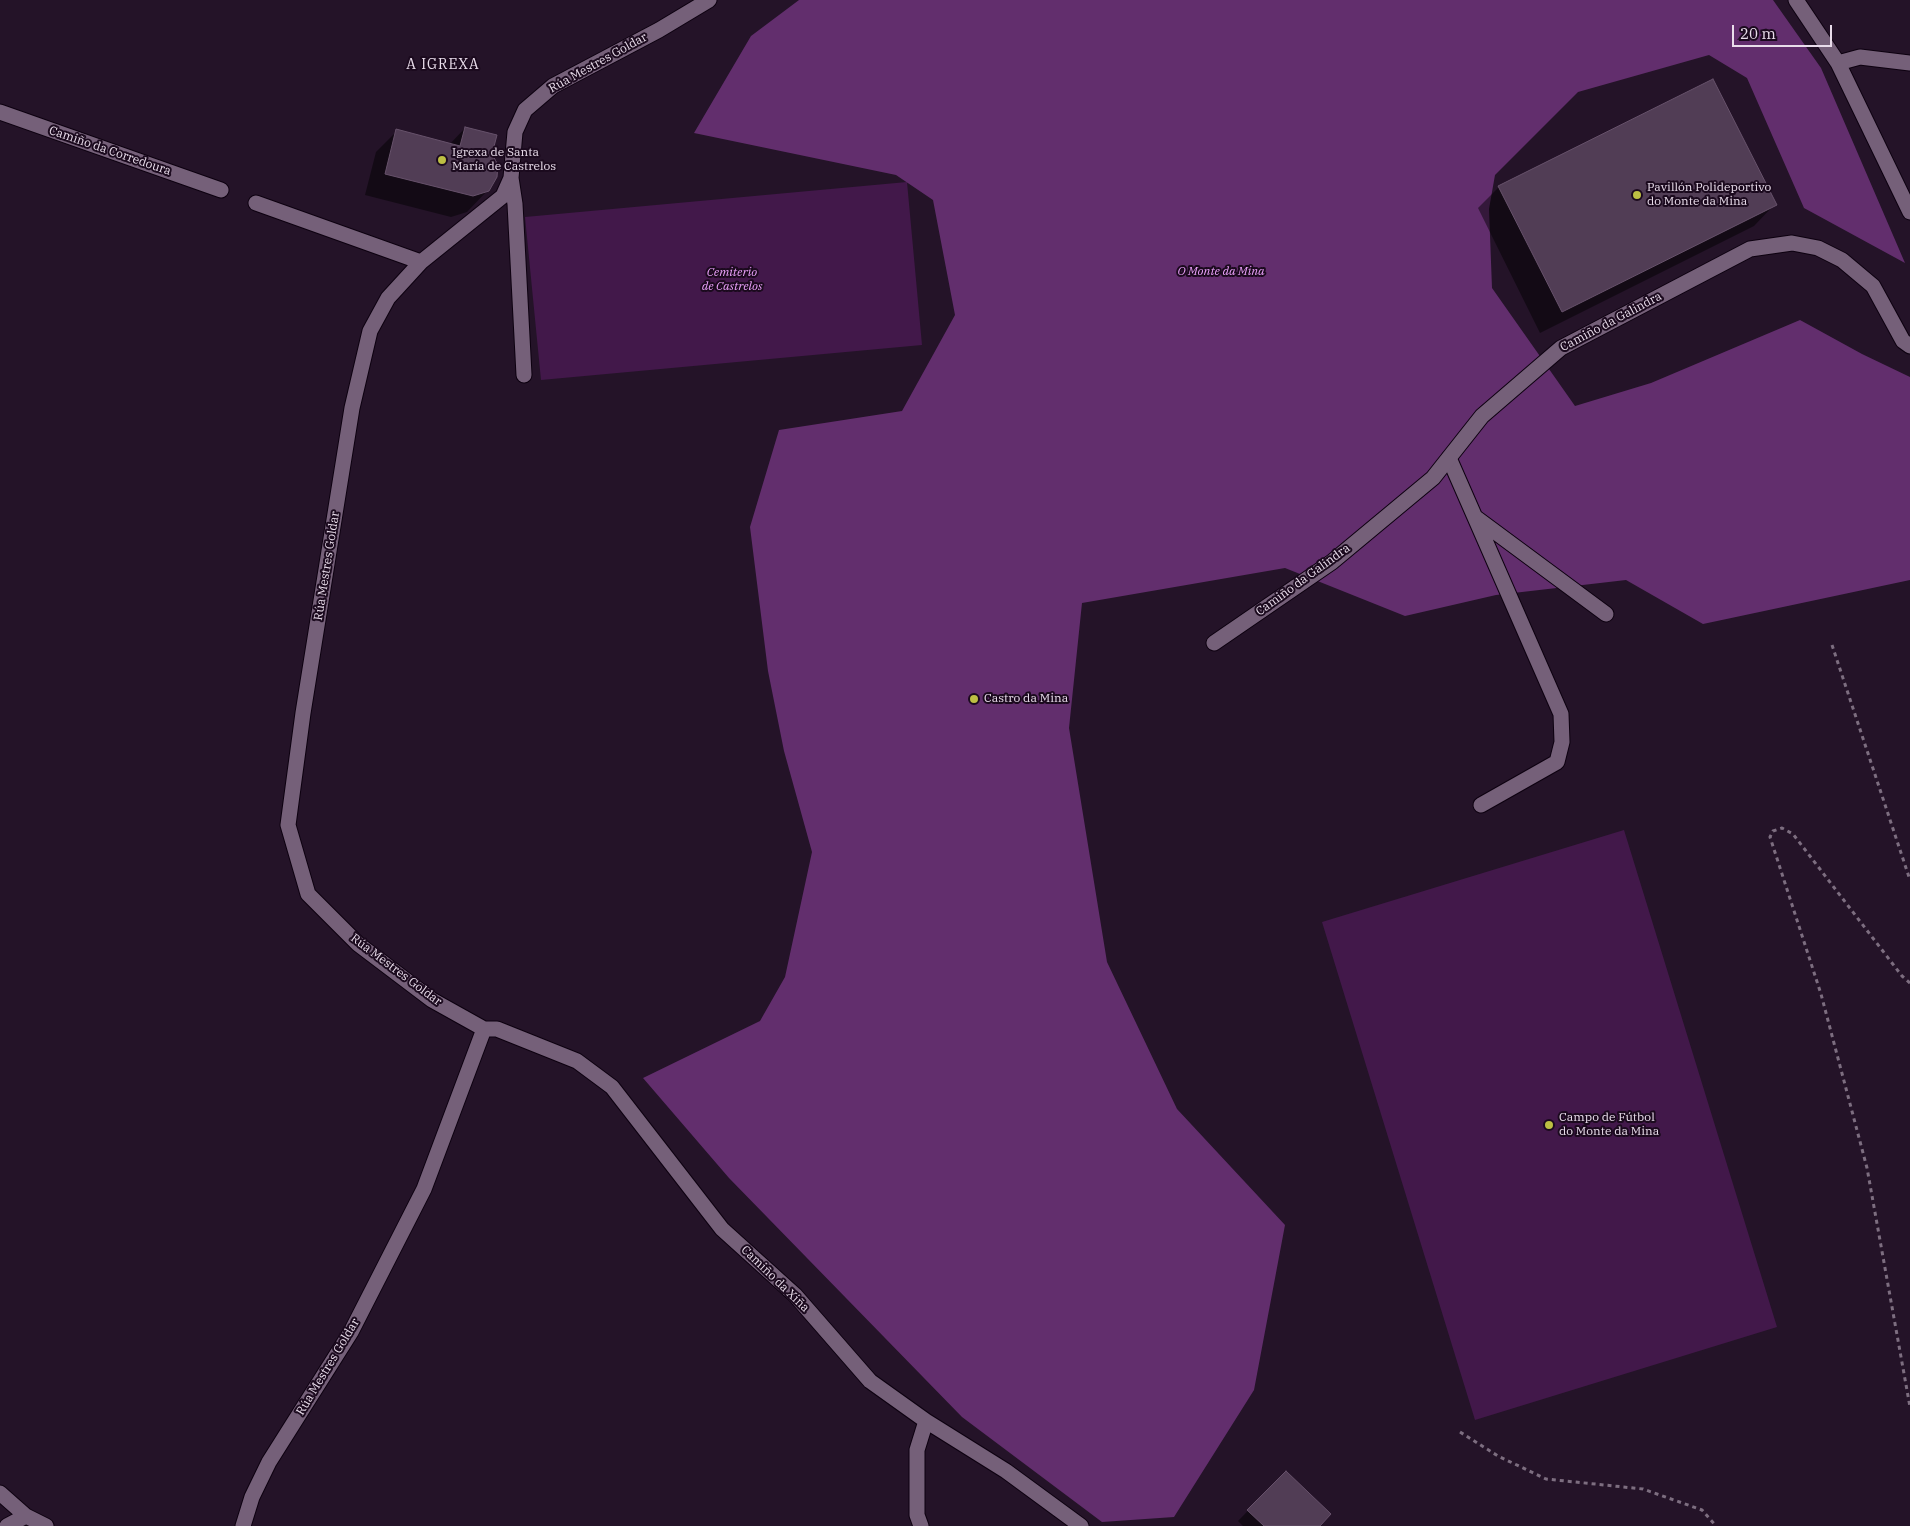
<!DOCTYPE html>
<html>
<head>
<meta charset="utf-8">
<style>
  body { margin:0 }
  #map { position:relative; width:1910px; height:1526px; overflow:hidden; background:#241328; font-family:"IBM Plex Serif",serif }
  canvas { display:block }
  .scale { position:absolute; left:1732px; top:25px; width:100px; height:22px; box-sizing:border-box; border:2px solid #e9ddeb; border-top:0; padding-left:6px; font-size:15px; line-height:18px; white-space:nowrap; color:#e9ddeb; -webkit-text-stroke:4px #1b0a1e; paint-order:stroke }
</style>
</head>
<body>
<div id="map">
<canvas width="1910" height="1526"></canvas>
<div class="scale">20 m</div>
</div>
<script>
const ctx = document.querySelector('canvas').getContext('2d');
ctx.lineJoin = 'round';
function fillPath(path, color) {
  ctx.fillStyle = color;
  ctx.fill(path, 'evenodd');
}
function toPath(rows) {
  const path = new Path2D();
  for (const r of rows) {
    path.moveTo(r[0], r[1]);
    for (let i = 2; i < r.length; i += 2) path.lineTo(r[i], r[i + 1]);
  }
  return path;
}
function trace(path, color, width, dash) {
  ctx.strokeStyle = color;
  ctx.lineWidth = width;
  ctx.lineCap = dash ? 'butt' : 'round';
  ctx.setLineDash(dash || []);
  ctx.stroke(path);
}
function write(font, color, halo, rows, align = 'center') {
  ctx.font = font + ' "IBM Plex Serif",serif';
  ctx.lineWidth = 4;
  ctx.setLineDash([]);
  ctx.textBaseline = 'middle';
  ctx.strokeStyle = halo;
  ctx.fillStyle = color;
  for (const [text, x, y, turn = 0] of rows) {
    ctx.save();
    ctx.translate(x, y);
    ctx.rotate((+turn || 0) * Math.PI / 180);
    ctx.textAlign = isNaN(turn) ? turn : align;
    if (halo) ctx.strokeText(text, 0, 0);
    ctx.fillText(text, 0, 0);
    ctx.restore();
  }
}
fillPath(toPath([
  [907,182,922,345,541,380,525,217],
  [1624,830,1777,1327,1475,1420,1322,922]
]), '#42184a');
fillPath(toPath([
  [799,0,1773,0,1821,68,1905,263,1804,208,1747,78,1709,55,1578,92,1495,175,1489,209,1492,288,1575,406,1651,383,1800,320,1862,354,1910,377,1910,580,1703,624,1626,580,1496,595,1405,616,1285,568,1082,603,1069,728,1107,962,1177,1109,1285,1225,1254,1390,1174,1517,1102,1522,962,1417,729,1178,643,1078,760,1021,785,977,812,852,784,751,768,671,750,527,779,430,902,411,955,315,933,200,896,175,694,133,751,36]
]), '#622e6d');
fillPath(toPath([
  [465,128,491,154,488,190,467,212,451,217,365,195,376,152,397,131,449,145],
  [1499,187,1775,204,1754,226,1540,333,1478,208],
  [1286,1472,1318,1526,1243,1526,1238,1521]
]), '#0007');
const building = toPath([
  [1713,79,1777,205,1562,312,1498,186,1713,79],
  [465,127,497,135,492,154,498,165,497,177,489,191,473,196,385,174,396,129,460,146,465,127],
  [1286,1471,1331,1514,1320,1526,1264,1526,1247,1510,1286,1471]
]);
fillPath(building, '#513d55');
trace(building, '#67526b', 1);
const lane = toPath([
  [1449,458,1561,714,1562,742,1557,762,1481,805],
  [1475,517,1606,614]
]);
const street = toPath([
  [1796,0,1838,63,1910,212],
  [1838,63,1860,57,1910,63],
  [0,112,221,190],
  [511,178,515,204,524,375],
  [256,203,421,262],
  [1214,643,1332,562,1433,478,1482,416,1561,348,1750,249,1792,243,1818,248,1842,260,1873,286,1903,341,1910,346],
  [484,1029,497,1029,577,1061,612,1087,722,1229,795,1295,870,1381,926,1421,1006,1471,1081,1526],
  [0,1493,26,1516,46,1526],
  [7,1526,26,1516],
  [243,1526,252,1497,269,1462,351,1332,424,1189,484,1029,432,1000,358,944,308,894,288,825,303,713,352,408,370,331,388,298,421,262,503,196,511,178,515,132,525,110,553,86,659,30,709,0],
  [921,1526,917,1515,917,1450,926,1421]
]);
trace(lane, '#0d0110', 17);
trace(street, '#0d0110', 17);
trace(toPath([
  [1832,645,1910,880],
  [1910,983,1902,976,1793,834,1782,828,1773,831,1770,837,1821,994,1867,1168,1910,1407],
  [1460,1432,1498,1456,1546,1479,1643,1489,1702,1510,1716,1526]
]), '#7d6e80', 3, [4, 4]);
trace(lane, '#756079', 15);
trace(street, '#756079', 15);
for (const [x, y, r, color] of [
  [442,160,5,"#bdbf43"],
  [1637,195,5,"#bdbf43"],
  [974,699,5,"#bdbf43"],
  [1549,1125,5,"#bdbf43"]
]) {
  const dot = new Path2D();
  dot.arc(x, y, r, 0, 2 * Math.PI);
  ctx.fillStyle = color;
  ctx.fill(dot);
  trace(dot, '#1b0a1e', 2);
}
write('12px', '#e9ddeb', '#1b0a1e', [
  ["Rúa Mestres Goldar",598,63,-29],
  ["Camiño da Corredoura",110,151,19],
  ["Camiño da Galindra",1611,322,-28],
  ["Rúa Mestres Goldar",327,566,-81],
  ["Camiño da Galindra",1303,580,-36],
  ["Rúa Mestres Goldar",396,970,37],
  ["Camiño da Xiña",775,1279,44],
  ["Rúa Mestres Goldar",328,1367,-59]
]);
write('12px', '#e9ddeb', '#1b0a1e', [
  ["Igrexa de Santa",452,153],
  ["María de Castrelos",452,167],
  ["Pavillón Polideportivo",1647,188],
  ["do Monte da Mina",1647,202],
  ["Castro da Mina",984,699],
  ["Campo de Fútbol",1559,1118],
  ["do Monte da Mina",1559,1132]
], 'left');
write('italic 12px', '#eba1fb', '#1b0a1e', [
  ["O Monte da Mina",1221,272],
  ["Cemiterio",732,273],
  ["de Castrelos",732,287]
]);
ctx.letterSpacing = '1px';
write('14px', '#e9ddeb', '#1b0a1e', [
  ["A IGREXA",443,65]
]);
ctx.letterSpacing = '0px';
</script>
</body>
</html>
